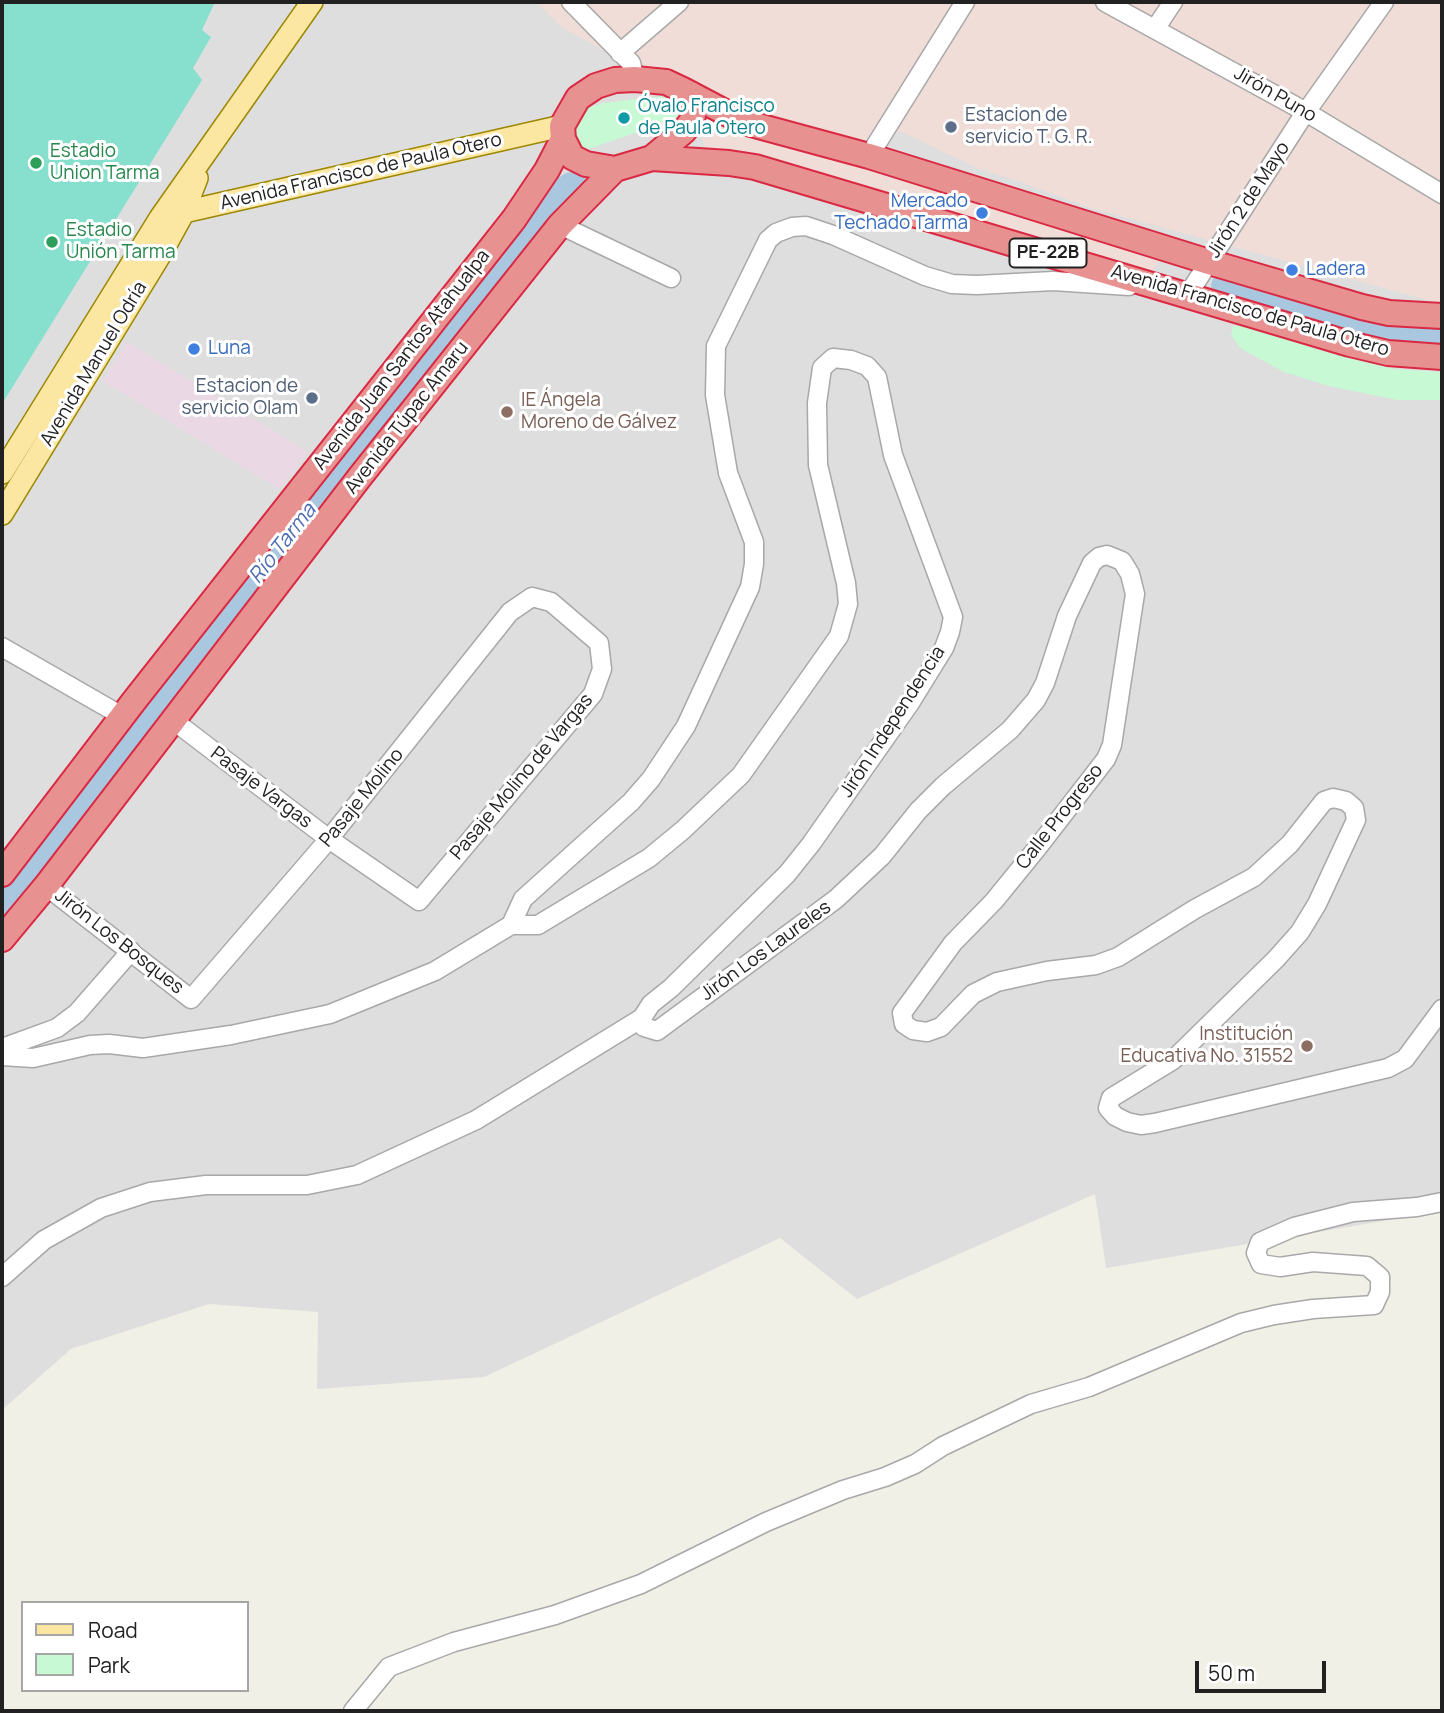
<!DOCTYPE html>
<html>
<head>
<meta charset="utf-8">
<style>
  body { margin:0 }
  #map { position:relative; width:1444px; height:1713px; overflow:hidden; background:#f1f0e7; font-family:Manrope,sans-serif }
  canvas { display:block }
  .frame { position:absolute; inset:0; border:4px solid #212121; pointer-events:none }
  .legend { position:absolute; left:21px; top:1601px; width:228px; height:91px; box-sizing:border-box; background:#fff; border:2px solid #a6a6a6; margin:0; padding:9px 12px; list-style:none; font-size:21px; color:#212121 }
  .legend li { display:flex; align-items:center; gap:14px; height:35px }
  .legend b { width:35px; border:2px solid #a6a6a6 }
  .scale { position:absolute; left:1195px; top:1661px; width:131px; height:32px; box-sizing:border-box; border:4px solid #212121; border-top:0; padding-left:9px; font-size:21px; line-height:24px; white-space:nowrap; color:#212121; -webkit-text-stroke:5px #fff; paint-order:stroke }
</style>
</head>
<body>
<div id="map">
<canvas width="1444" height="1713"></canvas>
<div class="frame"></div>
<ul class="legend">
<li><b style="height:9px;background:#fbe6a2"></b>Road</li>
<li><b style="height:19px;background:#c6f9d4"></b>Park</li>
</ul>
<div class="scale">50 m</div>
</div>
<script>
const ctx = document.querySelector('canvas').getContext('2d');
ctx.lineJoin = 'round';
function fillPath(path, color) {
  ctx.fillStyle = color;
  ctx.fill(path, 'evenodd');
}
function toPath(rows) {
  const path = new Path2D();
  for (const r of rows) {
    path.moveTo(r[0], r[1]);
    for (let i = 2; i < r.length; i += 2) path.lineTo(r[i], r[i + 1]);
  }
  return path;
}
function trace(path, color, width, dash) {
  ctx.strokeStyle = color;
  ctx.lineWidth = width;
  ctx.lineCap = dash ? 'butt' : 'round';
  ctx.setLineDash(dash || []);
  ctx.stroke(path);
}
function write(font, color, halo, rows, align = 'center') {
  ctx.font = font + ' Manrope,sans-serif';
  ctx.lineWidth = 6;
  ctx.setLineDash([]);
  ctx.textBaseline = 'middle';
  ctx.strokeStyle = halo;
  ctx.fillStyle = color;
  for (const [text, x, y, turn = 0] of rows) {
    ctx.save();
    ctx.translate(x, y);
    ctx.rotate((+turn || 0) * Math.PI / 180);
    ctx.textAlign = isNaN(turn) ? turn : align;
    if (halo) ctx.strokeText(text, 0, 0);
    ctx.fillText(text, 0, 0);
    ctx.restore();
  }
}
fillPath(toPath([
  [2,2,1442,2,1442,1211,1106,1268,1095,1194,857,1299,780,1238,484,1377,317,1389,318,1312,209,1304,71,1349,2,1410]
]), '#dfdede');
fillPath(toPath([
  [537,2,1442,2,1442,304,1088,207,1024,183,977,168,900,131,868,143,762,136,876,173,1092,235,1160,258,1151,274,738,151,721,149,706,150,700,132,718,128,730,129,680,94,562,27]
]), '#f1ddd7');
fillPath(toPath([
  [127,342,308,452,279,489,103,381]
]), '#ead9e4');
fillPath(toPath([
  [674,95,681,101,681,116,672,120,583,151,573,138,576,124,588,108,603,103],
  [1245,325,1329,353,1394,369,1442,372,1442,400,1397,400,1329,386,1284,372,1240,348,1231,335,1233,326]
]), '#c6f9d4');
fillPath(toPath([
  [2,2,215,2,202,30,211,37,193,68,202,80,2,404]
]), '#87dfce');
trace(toPath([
  [1227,287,1392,335,1442,340],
  [2,906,510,251,551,203,572,188]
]), '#a9c7de', 32);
const minor = toPath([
  [571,2,631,63,635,79],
  [1105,2,1306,112,1442,194],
  [1155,29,1173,2],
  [620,53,679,2],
  [869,156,965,2],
  [560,225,671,278],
  [1187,296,1301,119,1384,2],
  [2,647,122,716],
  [46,886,191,999,329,839,510,612,532,597,551,602,599,643,602,669,593,694,419,901,329,839,174,721],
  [511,925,523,899,631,802,651,779,686,726,750,587,754,564,754,542,728,473,715,395,716,346,768,240,776,233,792,227,806,226,833,235,925,276,952,284,977,285,1053,281,1129,286],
  [642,1018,644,1027,657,1031,836,899,882,856,918,811,943,786,1010,730,1036,700,1045,683,1067,616,1092,563,1099,557,1107,555,1122,561,1130,574,1135,594,1112,745,1106,759,1038,847,994,901,953,943,902,1013,904,1024,913,1030,927,1032,941,1027,973,994,997,982,1047,971,1096,965,1118,957,1195,909,1254,877,1290,844,1324,801,1333,798,1346,801,1354,808,1356,820,1317,904,1300,932,1276,959,1173,1060,1111,1098,1108,1108,1115,1116,1127,1122,1141,1125,1155,1123,1388,1068,1405,1059,1442,1009],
  [2,1048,57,1028,77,1013,131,951],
  [2,1056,33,1058,90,1045,109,1044,143,1048,231,1035,330,1014,435,971,511,925,538,925,649,858,683,830,741,775,839,636,848,604,846,583,818,465,817,403,822,368,833,358,851,360,867,366,877,377,893,455,953,617,950,632,944,648,910,703,811,844,787,874,671,988,651,1004,642,1018,476,1120,357,1175,307,1185,206,1185,150,1192,101,1208,44,1240,2,1277],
  [353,1711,389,1667,454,1642,555,1615,641,1584,766,1522,843,1490,885,1477,915,1464,943,1446,1031,1404,1089,1387,1241,1323,1274,1315,1313,1309,1374,1305,1380,1292,1380,1277,1367,1266,1313,1262,1280,1267,1261,1264,1256,1253,1260,1242,1294,1227,1353,1212,1417,1207,1442,1202]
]);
const major = toPath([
  [175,214,562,126],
  [2,473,160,218,312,2],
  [2,514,162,252,184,212,197,178]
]);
const highway = toPath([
  [691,94,694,108,692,121,684,131,652,158,615,169,586,164,572,157,563,139,562,126,578,98,596,86,615,80,635,79,666,82,683,90,736,118,751,124,869,156,1209,262,1362,307,1389,313,1442,316],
  [652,158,729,163,755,167,1350,344,1388,353,1442,357],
  [2,874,134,701,514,219,547,170,563,139],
  [2,939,46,886,359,478,560,225,615,169]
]);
trace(minor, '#a8a8a8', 21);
trace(major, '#9c8701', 24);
trace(highway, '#da2943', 28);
trace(minor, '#fff', 18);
trace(major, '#fbe6a2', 21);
trace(highway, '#e79191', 24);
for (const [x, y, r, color] of [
  [624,118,7,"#0f9aa8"],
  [951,127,7,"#5c6f8a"],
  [36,163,7,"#2e9e5b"],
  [982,213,7,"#3f7fe0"],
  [52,242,7,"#2e9e5b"],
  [1292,270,7,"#3f7fe0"],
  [194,349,7,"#3f7fe0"],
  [312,398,7,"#5c6f8a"],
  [507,412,7,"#8d6e63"],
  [1307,1046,7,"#8d6e63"]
]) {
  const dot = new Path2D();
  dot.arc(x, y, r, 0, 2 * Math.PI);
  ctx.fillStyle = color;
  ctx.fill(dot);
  trace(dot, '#fff', 2.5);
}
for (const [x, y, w] of [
  [1048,253,77]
]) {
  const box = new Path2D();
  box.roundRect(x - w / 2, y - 14.5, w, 29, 5);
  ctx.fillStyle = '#fff';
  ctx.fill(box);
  trace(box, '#212121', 2);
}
write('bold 18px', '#212121', null, [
  ["PE-22B",1048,253]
]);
write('19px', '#212121', '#fff', [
  ["Jirón Puno",1275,95,30],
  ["Avenida Francisco de Paula Otero",361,172,-13],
  ["Jirón 2 de Mayo",1249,200,-57],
  ["Avenida Francisco de Paula Otero",1250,311,16],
  ["Avenida Juan Santos Atahualpa",402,360,-52],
  ["Avenida Manuel Odría",94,364,-59],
  ["Avenida Túpac Amaru",407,418,-52],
  ["Jirón Independencia",893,722,-57],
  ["Pasaje Molino de Vargas",522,777,-50],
  ["Pasaje Vargas",261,788,37],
  ["Pasaje Molino",362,798,-51],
  ["Calle Progreso",1060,817,-52],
  ["Jirón Los Bosques",119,942,38],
  ["Jirón Los Laureles",766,951,-36]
]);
write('19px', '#0d838f', '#fff', [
  ["Óvalo Francisco",638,107],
  ["de Paula Otero",638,129]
], 'left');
write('19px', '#4e5e75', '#fff', [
  ["Estacion de",965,116],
  ["servicio T. G. R.",965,138],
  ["Estacion de",298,387,"right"],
  ["servicio Olam",298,409,"right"]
], 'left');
write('19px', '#27864d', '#fff', [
  ["Estadio",50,152],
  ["Union Tarma",50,174],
  ["Estadio",66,231],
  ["Unión Tarma",66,253]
], 'left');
write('19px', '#366cbe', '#fff', [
  ["Mercado",968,202,"right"],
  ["Techado Tarma",968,224,"right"],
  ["Ladera",1306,270],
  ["Luna",208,349]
], 'left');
write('19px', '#785e54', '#fff', [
  ["IE Ángela",521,401],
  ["Moreno de Gálvez",521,423],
  ["Institución",1293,1035,"right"],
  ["Educativa No. 31552",1293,1057,"right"]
], 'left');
write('italic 21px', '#4d6bb1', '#fff', [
  ["Río Tarma",283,544,-52]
]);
</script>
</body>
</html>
